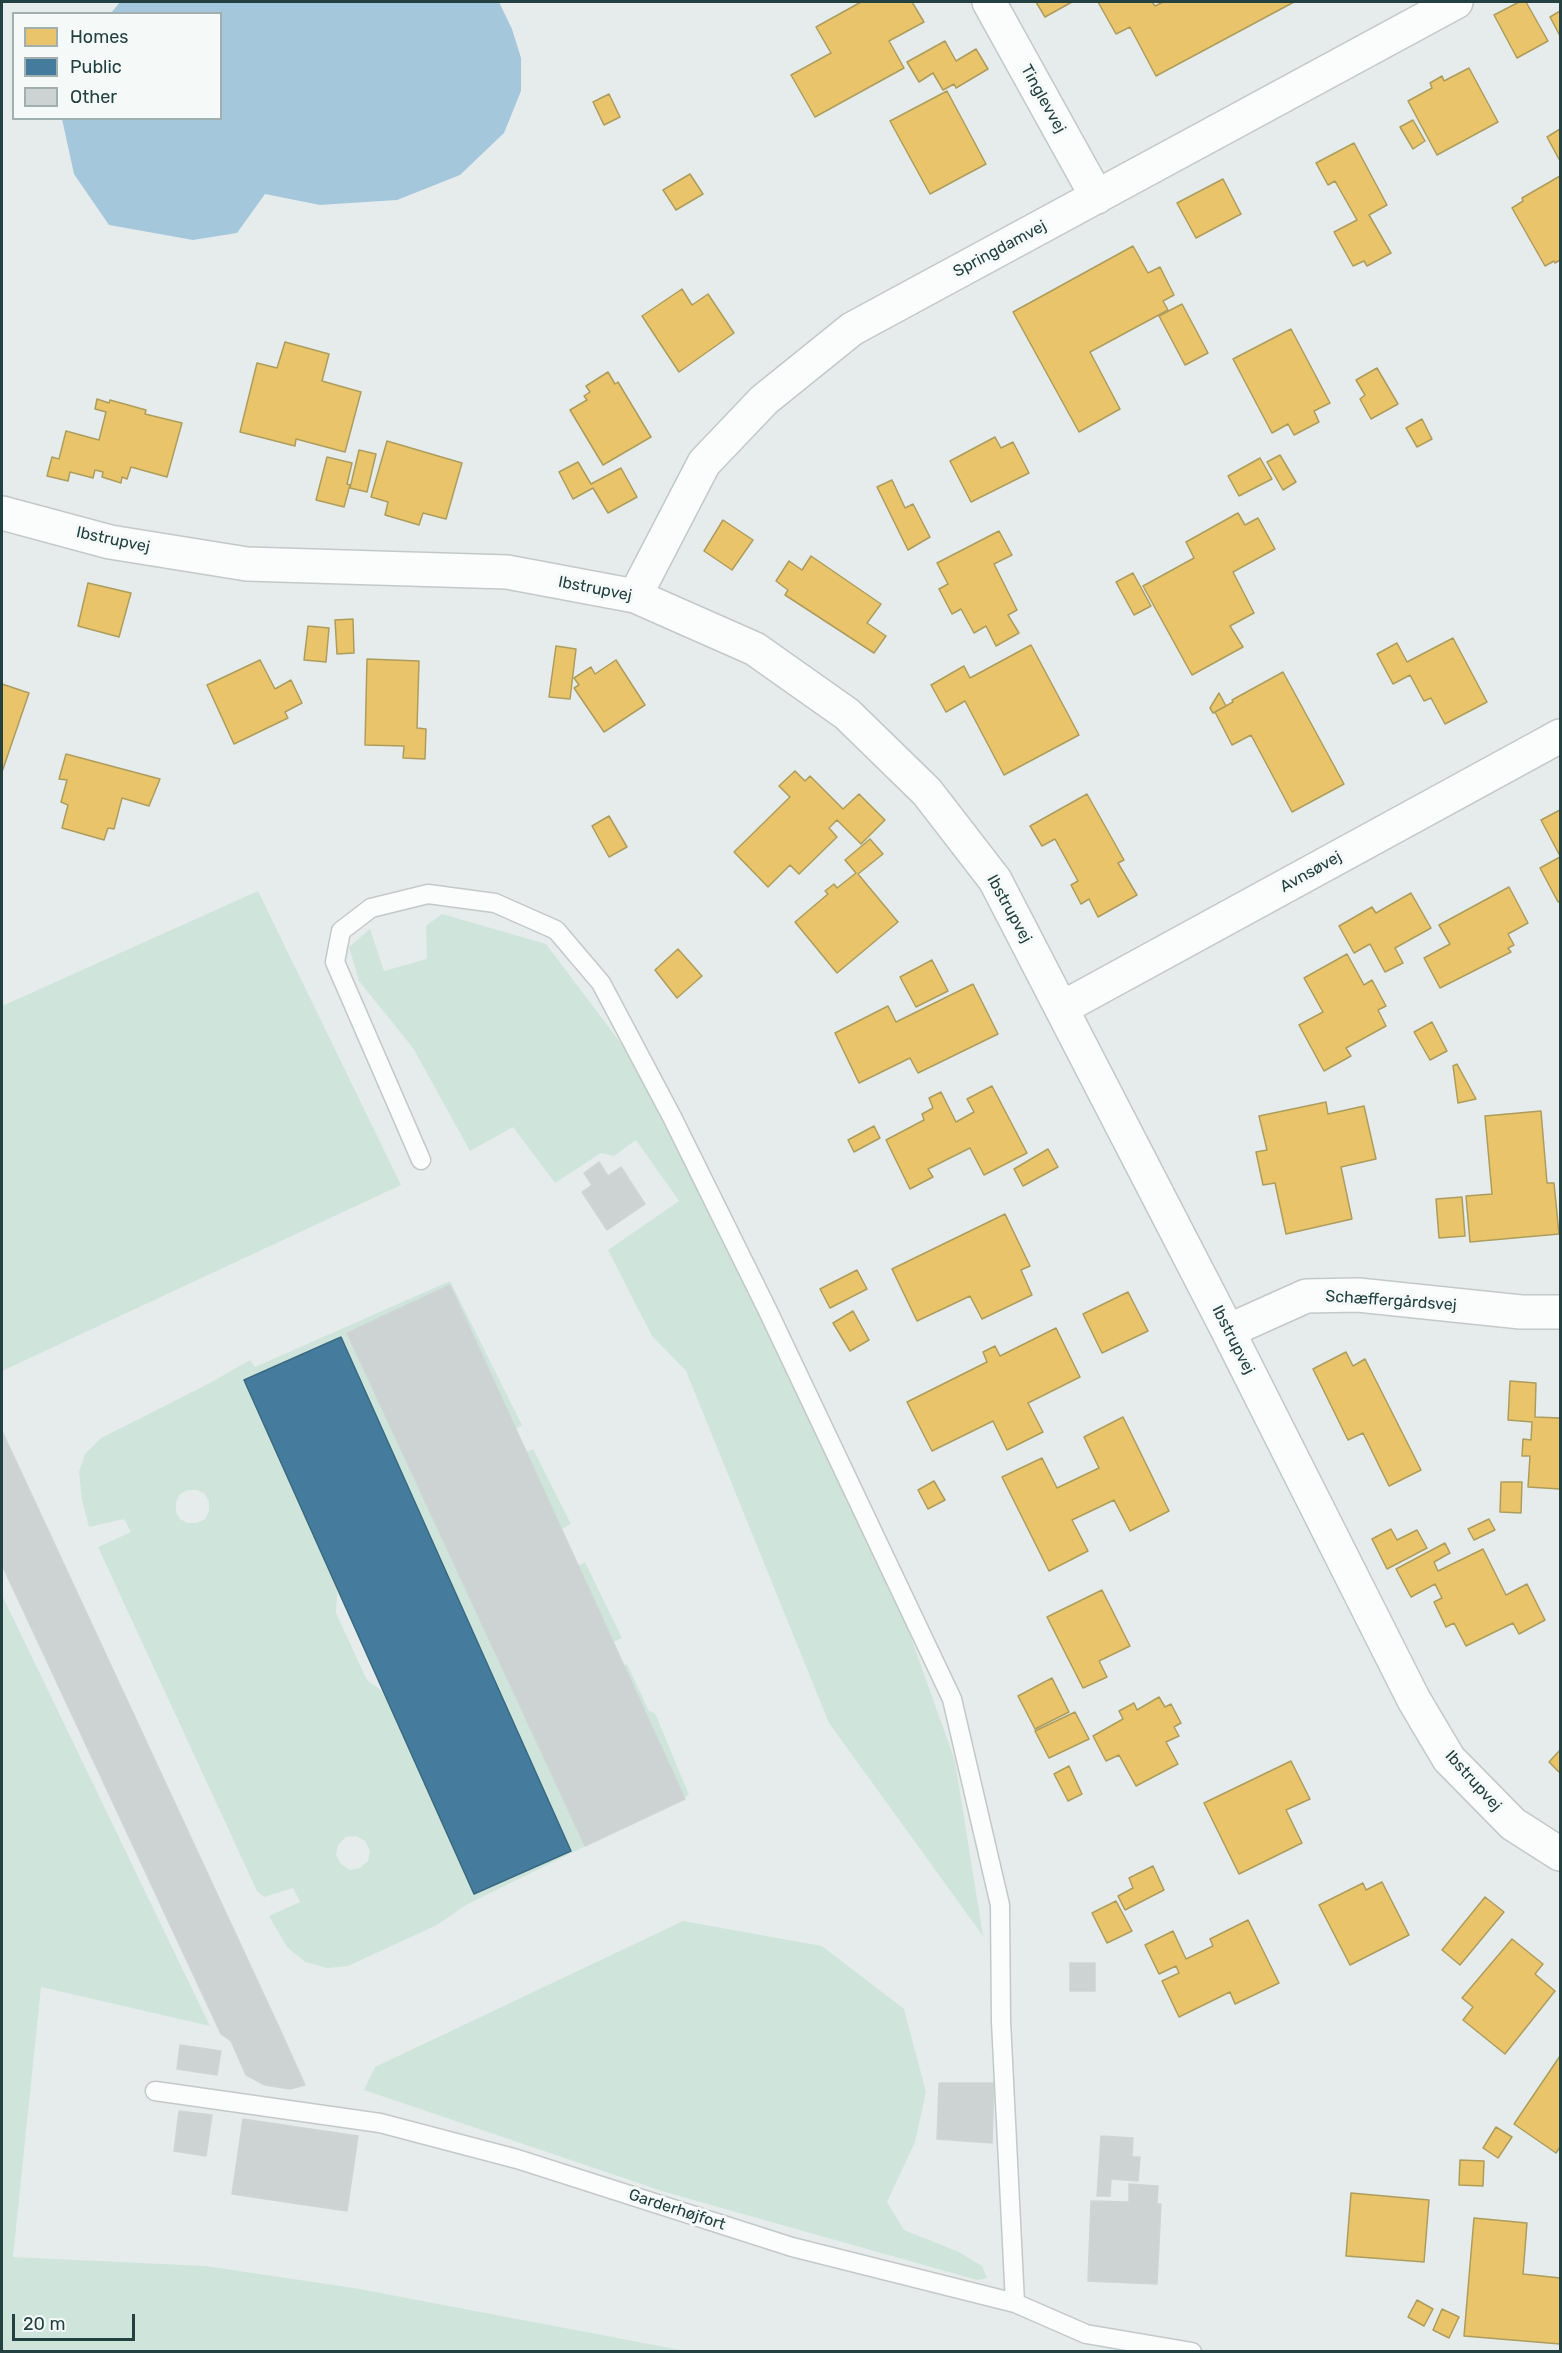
<!DOCTYPE html>
<html>
<head>
<meta charset="utf-8">
<style>
  body { margin:0 }
  #map { position:relative; width:1562px; height:2353px; overflow:hidden; background:#e6eceb; font-family:Rubik,sans-serif }
  canvas { display:block }
  .frame { position:absolute; inset:0; border:3px solid #224140; pointer-events:none }
  .legend { position:absolute; left:12px; top:12px; width:210px; height:108px; box-sizing:border-box; background:#f5faf9; border:2px solid #a1b0af; margin:0; padding:8px 10px; list-style:none; font-size:18px; color:#224140 }
  .legend li { display:flex; align-items:center; gap:12px; height:30px }
  .legend b { width:30px; border:2px solid #a1b0af }
  .scale { position:absolute; left:12px; top:2314px; width:123px; height:27px; box-sizing:border-box; border:3px solid #224140; border-top:0; padding-left:8px; font-size:18px; line-height:21px; white-space:nowrap; color:#224140; -webkit-text-stroke:4px #f5faf9; paint-order:stroke }
</style>
</head>
<body>
<div id="map">
<canvas width="1562" height="2353"></canvas>
<div class="frame"></div>
<ul class="legend">
<li><b style="height:16px;background:#e9c46a"></b>Homes</li>
<li><b style="height:16px;background:#457b9d"></b>Public</li>
<li><b style="height:16px;background:#cdd3d2"></b>Other</li>
</ul>
<div class="scale">20 m</div>
</div>
<script>
const ctx = document.querySelector('canvas').getContext('2d');
ctx.lineJoin = 'round';
function fillPath(path, color) {
  ctx.fillStyle = color;
  ctx.fill(path, 'evenodd');
}
function toPath(rows) {
  const path = new Path2D();
  for (const r of rows) {
    path.moveTo(r[0], r[1]);
    for (let i = 2; i < r.length; i += 2) path.lineTo(r[i], r[i + 1]);
  }
  return path;
}
function trace(path, color, width, dash) {
  ctx.strokeStyle = color;
  ctx.lineWidth = width;
  ctx.lineCap = dash ? 'butt' : 'round';
  ctx.setLineDash(dash || []);
  ctx.stroke(path);
}
function write(font, color, halo, rows, align = 'center') {
  ctx.font = font + ' Rubik,sans-serif';
  ctx.lineWidth = 6;
  ctx.setLineDash([]);
  ctx.textBaseline = 'middle';
  ctx.strokeStyle = halo;
  ctx.fillStyle = color;
  for (const [text, x, y, turn = 0] of rows) {
    ctx.save();
    ctx.translate(x, y);
    ctx.rotate((+turn || 0) * Math.PI / 180);
    ctx.textAlign = isNaN(turn) ? turn : align;
    if (halo) ctx.strokeText(text, 0, 0);
    ctx.fillText(text, 0, 0);
    ctx.restore();
  }
}
fillPath(toPath([
  [258,891,401,1185,2,1371,2,1006],
  [442,914,546,944,626,1050,698,1180,904,1618,955,1761,983,1936,829,1723,686,1371,652,1336,608,1250,679,1201,636,1140,614,1156,601,1153,555,1183,513,1127,470,1151,413,1048,359,981,349,947,370,929,384,971,427,959,426,926],
  [450,1281,522,1425,513,1431,522,1454,533,1449,571,1524,557,1532,572,1569,585,1562,622,1638,610,1644,619,1668,627,1664,649,1711,655,1713,689,1795,466,1905,437,1925,348,1966,327,1968,305,1962,287,1947,269,1916,300,1902,293,1888,264,1897,257,1891,98,1547,131,1532,124,1519,89,1527,82,1500,79,1472,85,1454,101,1438,208,1384,250,1360,255,1367],
  [188,1490,197,1490,205,1494,209,1502,209,1511,205,1519,197,1523,188,1523,180,1519,176,1512,176,1502,180,1494],
  [340,1551,415,1715,367,1680,336,1613],
  [356,1836,365,1841,370,1851,368,1861,360,1868,350,1870,341,1864,336,1855,338,1845,346,1837],
  [2,1595,210,2026,41,1987,13,2257,205,2266,354,2288,686,2351,2,2351],
  [683,1921,822,1946,904,2009,926,2092,915,2142,887,2202,904,2230,959,2252,982,2266,987,2278,977,2280,665,2192,364,2090,375,2067]
]), '#cfe5db');
fillPath(toPath([
  [120,2,499,2,512,29,521,58,521,91,504,133,460,175,397,200,320,205,265,194,237,233,193,240,109,225,74,174,62,119,220,118,220,14,111,13]
]), '#a5c7dc');
const homes = toPath([
  [861,2,912,2,924,22,889,41,904,68,815,117,791,75,831,53,816,27,861,2],
  [1036,2,1072,2,1045,17,1036,2],
  [1098,2,1152,2,1155,6,1163,2,1294,2,1156,76,1130,27,1116,34,1098,2],
  [1519,2,1526,2,1548,41,1517,58,1494,15,1519,2],
  [1560,11,1560,36,1550,17,1560,11],
  [945,41,956,61,976,49,988,69,956,88,954,84,943,90,933,73,919,82,907,62,945,41],
  [1469,68,1498,122,1437,155,1408,101,1432,88,1430,83,1442,76,1444,81,1469,68],
  [947,91,986,164,930,194,890,121,947,91],
  [609,94,620,117,604,125,593,102,609,94],
  [1413,120,1425,141,1413,149,1400,127,1413,120],
  [1560,129,1560,161,1547,137,1560,129],
  [1354,143,1387,205,1369,215,1391,253,1367,266,1364,261,1353,266,1334,232,1357,220,1335,181,1328,185,1316,163,1354,143],
  [690,174,703,194,676,210,663,190,690,174],
  [1560,176,1560,260,1555,263,1554,261,1545,266,1512,208,1523,201,1522,198,1560,176],
  [1223,179,1241,214,1196,238,1177,203,1223,179],
  [1133,246,1148,273,1160,267,1174,295,1163,301,1168,310,1090,352,1120,409,1079,432,1013,312,1133,246],
  [682,289,692,305,708,294,734,333,679,372,642,316,682,289],
  [1182,304,1208,353,1185,365,1159,316,1182,304],
  [1291,329,1330,403,1314,411,1319,422,1294,435,1288,424,1272,433,1233,359,1291,329],
  [285,342,329,354,322,381,361,392,345,452,296,439,295,446,240,432,257,363,277,368,285,342],
  [1377,368,1398,404,1371,419,1360,399,1365,395,1356,380,1377,368],
  [608,372,615,384,618,382,651,437,603,465,570,410,587,400,584,396,590,392,586,386,608,372],
  [97,399,109,403,110,400,146,410,145,414,182,423,167,477,131,467,127,479,122,477,121,483,102,477,103,472,95,470,93,478,70,472,68,481,47,476,52,457,59,459,66,431,99,440,106,412,95,409,97,399],
  [1422,419,1432,439,1417,447,1406,428,1422,419],
  [995,437,1001,448,1013,442,1029,473,971,502,950,461,995,437],
  [387,441,462,463,446,519,423,513,419,525,385,515,388,502,371,497,387,441],
  [359,450,376,454,367,492,350,488,359,450],
  [1280,455,1296,482,1283,490,1267,462,1280,455],
  [327,457,352,463,347,484,350,485,344,507,316,500,327,457],
  [1260,458,1272,479,1239,496,1228,476,1260,458],
  [578,462,591,484,621,468,637,497,608,513,593,488,573,499,559,472,578,462],
  [892,480,905,508,913,504,930,537,908,550,877,487,892,480],
  [1238,513,1245,525,1258,518,1275,549,1233,572,1254,613,1230,626,1243,647,1192,675,1143,586,1194,558,1186,542,1238,513],
  [723,520,753,540,732,570,704,551,723,520],
  [999,531,1012,555,994,564,1017,610,1008,615,1019,633,996,646,986,626,974,633,961,609,952,614,939,589,948,584,937,563,999,531],
  [811,556,881,604,867,623,886,636,874,653,785,595,788,590,776,581,789,561,802,570,811,556],
  [1133,573,1151,606,1134,615,1116,582,1133,573],
  [88,583,131,593,119,637,78,626,88,583],
  [353,619,354,653,337,654,335,620,353,619],
  [308,626,329,628,326,662,304,660,308,626],
  [1453,638,1487,702,1445,724,1431,698,1424,701,1410,675,1393,684,1377,654,1397,643,1407,662,1453,638],
  [1031,645,1079,735,1004,775,965,701,946,712,931,685,964,666,970,678,1031,645],
  [556,646,576,649,570,699,549,697,556,646],
  [367,659,419,661,417,728,426,729,425,759,403,758,404,746,365,745,367,659],
  [260,660,275,689,291,680,302,703,285,712,288,718,234,744,207,685,260,660],
  [616,660,645,705,604,732,574,688,579,685,574,678,591,667,595,674,616,660],
  [1283,672,1344,784,1292,812,1251,735,1232,745,1215,712,1233,702,1232,700,1283,672],
  [2,684,29,693,2,772,2,684],
  [1219,693,1226,706,1213,713,1210,708,1219,693],
  [66,754,160,779,149,806,122,798,114,829,108,828,104,840,62,828,68,805,61,802,67,780,59,779,66,754],
  [795,771,805,781,810,776,843,809,859,794,885,820,861,844,837,820,829,828,837,837,799,874,790,865,768,887,734,852,790,797,779,786,795,771],
  [1087,794,1124,860,1118,863,1137,895,1098,917,1089,899,1081,904,1071,885,1078,881,1055,839,1042,846,1030,826,1087,794],
  [1560,810,1560,856,1541,820,1560,810],
  [609,816,627,847,609,857,592,826,609,816],
  [870,839,883,854,858,874,898,922,837,973,795,922,828,894,825,891,834,884,837,888,856,873,845,860,870,839],
  [1560,857,1560,901,1558,902,1540,868,1560,857],
  [1509,887,1528,923,1508,934,1514,945,1508,948,1511,952,1440,988,1424,958,1450,944,1439,925,1509,887],
  [1411,893,1431,928,1395,948,1403,963,1385,972,1370,944,1354,953,1339,926,1372,907,1376,913,1411,893],
  [678,949,702,976,677,998,655,970,678,949],
  [1347,954,1364,985,1372,980,1386,1006,1378,1010,1386,1026,1346,1048,1351,1056,1324,1071,1299,1025,1323,1012,1304,978,1347,954],
  [932,960,948,991,916,1007,900,977,932,960],
  [973,984,998,1034,918,1073,910,1058,859,1083,835,1033,888,1006,896,1022,973,984],
  [1432,1022,1447,1051,1430,1060,1414,1032,1432,1022],
  [1457,1064,1476,1099,1458,1103,1453,1066,1457,1064],
  [992,1086,1027,1153,984,1175,970,1148,928,1169,933,1177,910,1189,886,1140,924,1120,922,1114,933,1108,929,1098,941,1092,956,1122,974,1112,967,1099,992,1086],
  [1326,1102,1328,1114,1364,1106,1376,1159,1341,1167,1352,1219,1286,1234,1275,1183,1263,1185,1256,1152,1267,1150,1259,1116,1326,1102],
  [1541,1111,1547,1183,1554,1183,1559,1234,1470,1242,1466,1196,1492,1194,1485,1116,1541,1111],
  [874,1126,880,1138,854,1152,848,1140,874,1126],
  [1048,1149,1058,1167,1023,1186,1014,1169,1048,1149],
  [1462,1197,1465,1236,1439,1238,1436,1199,1462,1197],
  [1005,1214,1030,1266,1021,1270,1032,1295,982,1319,970,1296,917,1321,892,1269,1005,1214],
  [857,1270,867,1289,830,1308,820,1289,857,1270],
  [1128,1292,1148,1331,1102,1353,1083,1314,1128,1292],
  [853,1311,869,1340,850,1351,833,1323,853,1311],
  [1056,1328,1080,1377,1028,1403,1043,1432,1007,1450,993,1421,932,1451,907,1402,987,1362,983,1352,995,1346,1000,1356,1056,1328],
  [1346,1352,1353,1366,1365,1359,1421,1470,1389,1486,1363,1433,1348,1440,1313,1369,1346,1352],
  [1510,1381,1536,1383,1535,1417,1560,1418,1560,1489,1528,1487,1530,1456,1522,1456,1523,1439,1531,1440,1532,1422,1508,1420,1510,1381],
  [1123,1417,1169,1511,1130,1531,1114,1500,1072,1520,1088,1551,1049,1571,1002,1477,1042,1458,1057,1488,1099,1468,1084,1437,1123,1417],
  [934,1481,945,1500,928,1509,918,1490,934,1481],
  [1501,1482,1522,1482,1521,1513,1500,1512,1501,1482],
  [1489,1519,1495,1530,1474,1540,1468,1529,1489,1519],
  [1391,1529,1397,1540,1417,1530,1427,1548,1387,1569,1372,1539,1391,1529],
  [1445,1543,1450,1553,1434,1562,1438,1571,1483,1549,1506,1595,1527,1584,1545,1620,1519,1634,1513,1623,1466,1646,1454,1623,1446,1627,1434,1602,1442,1598,1435,1584,1411,1597,1396,1569,1445,1543],
  [1102,1590,1130,1646,1099,1661,1107,1677,1083,1688,1047,1617,1102,1590],
  [1052,1678,1069,1712,1035,1729,1018,1696,1052,1678],
  [1159,1697,1165,1707,1171,1704,1181,1723,1174,1727,1179,1736,1166,1742,1178,1764,1136,1786,1119,1755,1106,1761,1093,1736,1123,1719,1119,1711,1134,1703,1137,1710,1159,1697],
  [1075,1712,1089,1739,1049,1758,1035,1731,1075,1712],
  [1560,1750,1560,1773,1549,1762,1560,1750],
  [1291,1761,1310,1799,1286,1810,1302,1843,1239,1874,1204,1803,1291,1761],
  [1069,1766,1082,1794,1068,1801,1054,1774,1069,1766],
  [1153,1866,1164,1890,1125,1910,1118,1896,1133,1888,1129,1878,1153,1866],
  [1382,1882,1409,1935,1350,1965,1319,1905,1363,1883,1366,1890,1382,1882],
  [1485,1897,1504,1912,1460,1965,1442,1950,1485,1897],
  [1116,1901,1132,1931,1107,1943,1092,1913,1116,1901],
  [1248,1920,1279,1983,1235,2004,1230,1992,1179,2017,1162,1981,1179,1973,1176,1966,1159,1974,1145,1945,1173,1931,1186,1959,1213,1946,1210,1939,1248,1920],
  [1512,1939,1543,1964,1535,1974,1555,1991,1505,2054,1463,2020,1473,2007,1462,1998,1512,1939],
  [1560,2056,1560,2147,1556,2153,1514,2124,1560,2056],
  [1496,2127,1512,2137,1498,2158,1483,2148,1496,2127],
  [1460,2160,1484,2161,1483,2186,1459,2185,1460,2160],
  [1351,2193,1429,2200,1424,2262,1346,2256,1351,2193],
  [1474,2218,1527,2223,1523,2274,1560,2278,1560,2344,1464,2336,1474,2218],
  [1417,2300,1433,2309,1424,2326,1408,2317,1417,2300],
  [1442,2309,1459,2317,1449,2338,1433,2330,1442,2309]
]);
fillPath(homes, '#e9c46a');
trace(homes, '#ad9d5d', 1.5);
const public = toPath([
  [341,1337,571,1851,474,1894,244,1380,341,1337]
]);
fillPath(public, '#457b9d');
trace(public, '#3a6a81', 1.5);
const building = toPath([
  [599,1162,608,1176,621,1167,645,1204,607,1230,582,1192,592,1185,584,1173,599,1162],
  [450,1285,685,1799,585,1846,347,1333,450,1285],
  [2,1431,278,2025,305,2085,290,2089,265,2085,246,2075,231,2041,221,2034,2,1565,2,1431],
  [1070,1963,1095,1963,1095,1991,1070,1991,1070,1963],
  [180,2045,221,2051,217,2075,177,2069,180,2045],
  [939,2083,994,2083,992,2143,937,2139,939,2083],
  [179,2111,212,2115,206,2156,174,2151,179,2111],
  [243,2119,358,2136,347,2211,232,2194,243,2119],
  [1101,2136,1133,2138,1132,2157,1140,2157,1138,2181,1111,2179,1110,2196,1097,2196,1101,2136],
  [1129,2184,1158,2186,1157,2204,1161,2204,1157,2284,1088,2281,1091,2201,1129,2202,1129,2184]
]);
fillPath(building, '#cdd3d2');
trace(building, '#ced5d4', 1.5);
const lane = toPath([
  [421,1160,335,962,341,931,371,908,428,894,495,903,556,930,601,983,672,1117,767,1309,952,1699,1000,1905,1001,2021,1015,2303],
  [155,2091,380,2123,517,2159,792,2247,1015,2303,1086,2334,1192,2352]
]);
const street = toPath([
  [989,2,1097,197],
  [2,513,110,542,247,564,507,572,635,596,755,649,847,714,927,792,995,880,1228,1331,1414,1700,1449,1759,1513,1824,1560,1854],
  [635,596,704,463,764,400,852,329,1456,2],
  [1062,1008,1560,736],
  [1228,1331,1306,1296,1358,1295,1521,1312,1560,1312]
]);
trace(lane, '#c3c9c8', 21);
trace(street, '#c3c9c8', 36);
trace(lane, '#fbfcfc', 18);
trace(street, '#fbfcfc', 33);
write('16px', '#224140', '#f5faf9', [
  ["Tinglevvej",1043,99,61],
  ["Springdamvej",1000,249,-28],
  ["Ibstrupvej",113,540,12],
  ["Ibstrupvej",595,589,11],
  ["Avnsøvej",1311,872,-29],
  ["Ibstrupvej",1009,909,61],
  ["Schæffergårdsvej",1391,1301,4],
  ["Ibstrupvej",1233,1340,63],
  ["Ibstrupvej",1473,1781,48],
  ["Garderhøjfort",677,2210,18]
]);
</script>
</body>
</html>
